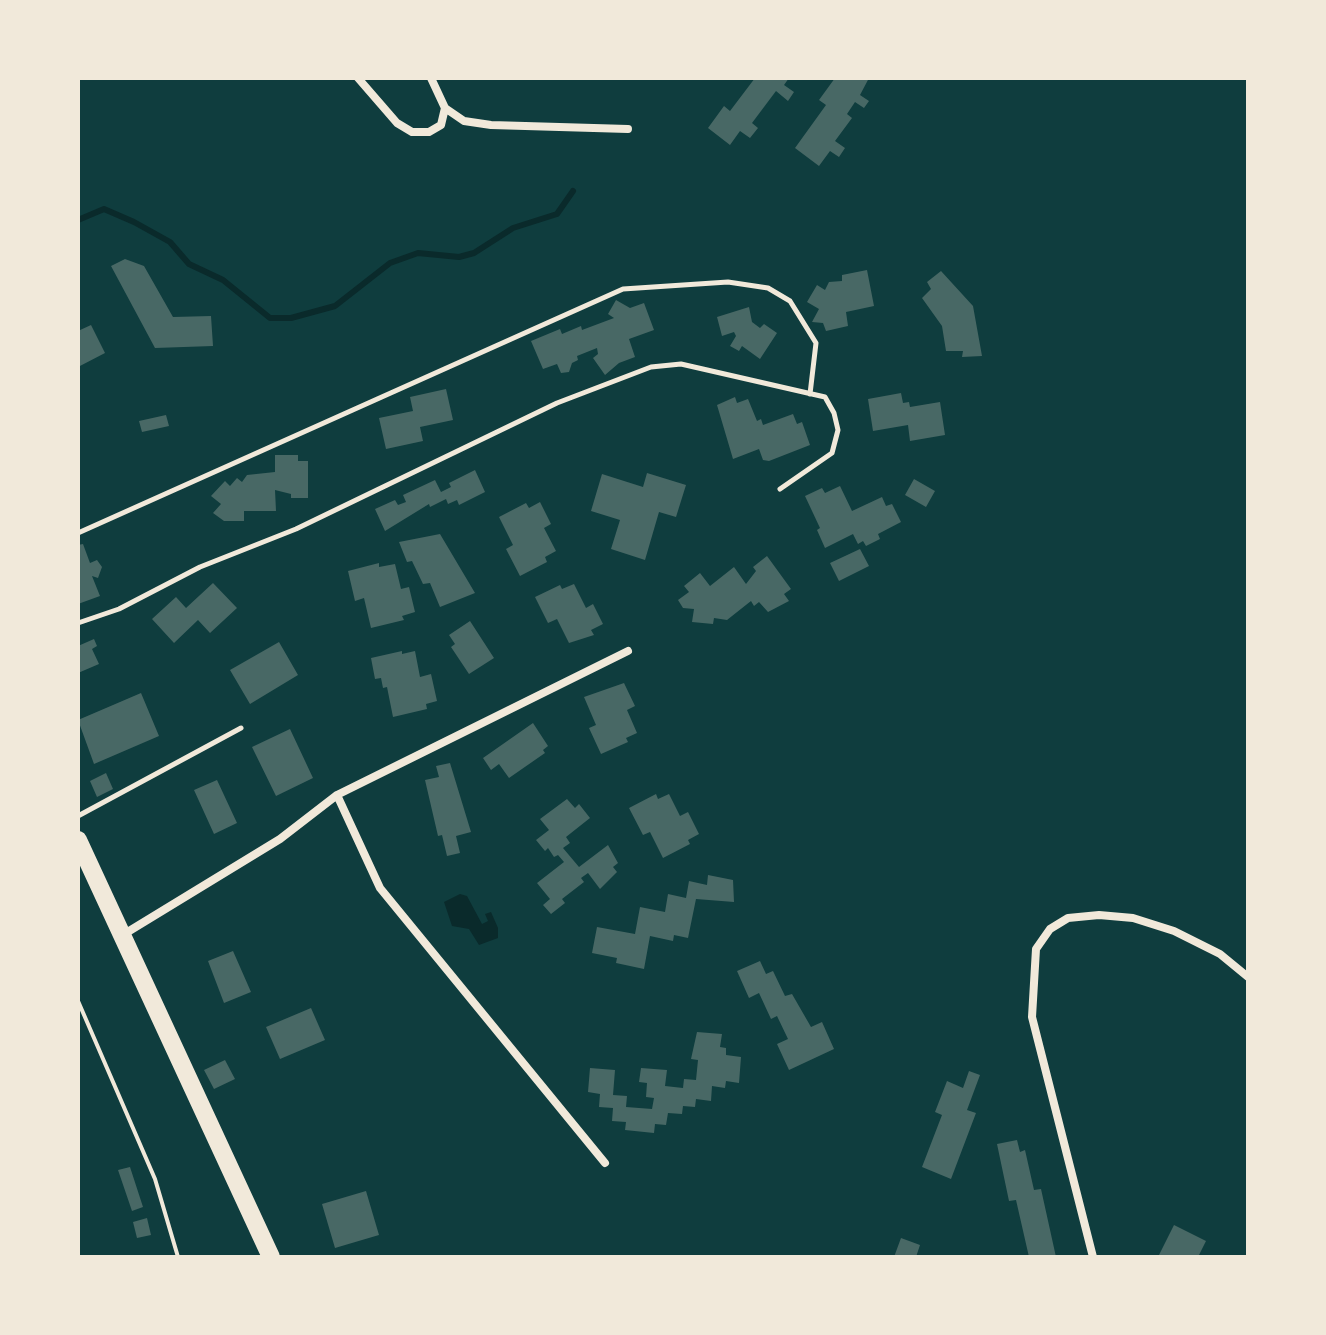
<!DOCTYPE html>
<html>
<head>
<meta charset="utf-8">
<style>
  body { margin:0 }
  #map { position:relative; width:1326px; height:1335px; overflow:hidden; background:#0f3d3e; font-family:"Titillium Web",sans-serif }
  canvas { display:block }
  .frame { position:absolute; inset:0; border:80px solid #f1e9da; pointer-events:none }
</style>
</head>
<body>
<div id="map">
<canvas width="1326" height="1335"></canvas>
<div class="frame"></div>
</div>
<script>
const ctx = document.querySelector('canvas').getContext('2d');
ctx.lineJoin = 'round';
function fillPath(path, color) {
  ctx.fillStyle = color;
  ctx.fill(path, 'evenodd');
}
function toPath(rows) {
  const path = new Path2D();
  for (const r of rows) {
    path.moveTo(r[0], r[1]);
    for (let i = 2; i < r.length; i += 2) path.lineTo(r[i], r[i + 1]);
  }
  return path;
}
function trace(path, color, width, dash) {
  ctx.strokeStyle = color;
  ctx.lineWidth = width;
  ctx.lineCap = dash ? 'butt' : 'round';
  ctx.setLineDash(dash || []);
  ctx.stroke(path);
}
fillPath(toPath([
  [460,894,467,896,482,924,488,921,485,914,491,912,498,928,498,938,479,945,469,929,452,926,444,902]
]), '#0a2a2b');
trace(toPath([
  [78,220,104,209,134,222,170,242,189,264,223,280,270,318,291,318,335,306,390,263,418,253,459,257,474,253,513,228,557,214,573,191]
]), '#0a2a2b', 6);
fillPath(toPath([
  [755,78,789,78,784,85,794,92,788,101,776,91,752,123,758,128,750,138,740,131,730,145,708,128,724,106,730,111],
  [835,78,869,78,860,95,869,101,864,108,855,102,847,114,852,118,835,141,845,148,839,157,830,151,819,166,795,148,826,105,819,100],
  [125,259,144,266,173,317,211,316,213,346,155,348,111,266],
  [867,270,874,306,846,312,848,326,826,331,823,323,812,322,819,309,807,302,817,285,825,290,829,282,842,281,842,275],
  [941,271,973,306,982,356,962,357,963,351,946,351,942,326,922,298,931,289,927,282],
  [616,300,630,308,644,303,654,330,629,339,635,357,619,363,605,375,593,358,598,354,597,348,577,356,578,360,572,363,569,372,561,373,557,364,543,369,531,341,560,329,562,334,581,326,582,330,614,318,608,314],
  [749,307,752,322,760,328,764,324,777,333,760,359,742,346,739,351,730,346,736,336,734,332,722,336,717,317],
  [91,325,105,353,78,367,78,331],
  [446,389,453,420,420,427,423,441,386,449,379,418,413,411,410,397],
  [901,393,903,403,909,402,910,407,940,402,945,435,910,441,908,425,873,431,868,399],
  [735,397,737,403,748,399,757,421,761,419,763,425,793,414,797,424,802,422,810,445,769,461,763,460,759,449,733,459,717,405],
  [166,415,169,426,142,432,139,421],
  [275,455,298,455,298,461,308,461,308,498,291,498,291,494,275,490,276,511,244,511,244,521,224,521,213,513,221,504,211,496,225,481,230,486,237,478,242,482,247,475,275,472],
  [475,470,485,492,459,505,457,500,448,504,446,499,430,507,429,504,385,531,375,509,395,500,398,505,406,502,403,495,435,480,441,492,451,487,449,483],
  [647,473,686,485,676,517,659,512,645,560,611,549,620,520,591,511,602,474,643,487],
  [914,479,935,491,926,507,905,495],
  [840,486,852,511,882,497,886,506,892,504,901,522,878,534,880,539,866,546,863,541,858,544,853,534,825,548,817,530,820,528,805,496,822,488,825,493],
  [540,502,551,524,544,528,556,551,545,557,547,562,520,576,506,549,513,545,499,517,526,503,529,508],
  [440,534,475,593,440,607,430,583,423,584,412,561,407,562,399,542],
  [83,544,90,563,97,560,102,567,98,578,92,576,100,596,78,604,78,545],
  [860,549,869,566,839,581,830,563],
  [767,556,791,589,784,594,789,601,768,612,759,602,754,606,751,601,727,620,714,618,713,624,692,622,694,609,683,608,678,600,689,592,684,586,700,573,710,586,734,567,746,584,756,571,753,567],
  [379,563,379,567,395,564,401,589,409,587,415,612,402,616,404,620,371,628,364,598,355,601,348,571],
  [213,583,237,608,210,633,198,620,174,643,152,619,176,597,186,608],
  [574,584,586,608,593,604,603,624,591,630,594,635,569,643,557,619,548,623,535,597,560,585,562,589],
  [470,621,494,658,469,674,451,647,455,644,449,635],
  [94,639,97,646,92,649,99,664,78,673,78,646],
  [279,642,298,675,250,704,230,670],
  [402,651,402,654,415,651,420,677,431,674,437,701,426,704,427,709,393,717,387,687,383,688,381,678,375,679,371,658],
  [624,683,635,706,627,710,637,733,626,738,628,742,601,754,589,728,596,725,584,697],
  [141,693,159,736,94,764,78,720],
  [533,723,548,746,543,750,545,753,509,778,499,764,491,770,483,758],
  [290,729,313,778,276,796,252,747],
  [450,763,471,832,456,836,460,853,447,856,442,835,438,836,425,780,439,777,436,766],
  [106,773,113,789,97,797,90,781],
  [217,780,237,823,214,834,194,790],
  [656,794,658,799,669,794,680,816,688,812,699,834,688,840,690,844,663,858,650,832,643,835,629,808],
  [567,799,575,808,579,804,590,818,566,837,570,843,563,848,579,867,608,845,618,863,613,867,617,872,600,889,588,873,581,878,584,882,562,899,565,903,551,914,543,905,550,899,537,883,564,862,558,855,554,857,548,848,545,851,536,840,549,830,540,819],
  [708,875,733,880,734,902,696,899,688,938,674,935,673,941,650,936,644,969,616,963,617,958,592,953,597,927,635,934,640,907,665,912,668,894,686,898,689,881,707,885],
  [233,951,251,992,224,1003,208,961],
  [760,961,766,974,773,971,785,996,792,994,811,1027,822,1022,834,1049,789,1070,777,1044,788,1039,777,1016,771,1019,759,993,749,998,737,971],
  [311,1008,325,1040,280,1059,266,1027],
  [697,1032,722,1034,720,1047,726,1048,726,1055,741,1057,739,1083,726,1081,725,1088,712,1086,711,1101,696,1099,695,1107,683,1106,682,1114,668,1113,666,1125,655,1124,654,1133,625,1130,626,1122,612,1121,613,1108,599,1107,600,1094,588,1092,590,1068,615,1070,613,1095,627,1096,626,1107,652,1109,654,1098,646,1097,647,1083,639,1082,641,1068,667,1070,665,1086,683,1088,684,1079,696,1080,698,1060,691,1059],
  [225,1060,235,1079,214,1089,204,1070],
  [969,1071,980,1075,967,1110,976,1113,951,1179,922,1167,942,1115,935,1112,947,1081,963,1088],
  [1017,1140,1020,1152,1025,1150,1034,1190,1041,1189,1056,1257,1029,1257,1016,1200,1009,1201,997,1144],
  [130,1167,143,1207,132,1211,118,1170],
  [366,1191,379,1235,335,1248,322,1204],
  [147,1218,151,1235,137,1238,133,1222],
  [1174,1225,1206,1241,1198,1257,1158,1257],
  [901,1238,920,1245,916,1257,894,1257]
]), '#486865');
trace(toPath([
  [78,1001,155,1179,178,1257]
]), '#f1e9da', 4);
trace(toPath([
  [78,533,623,289,728,282,768,288,790,301,816,343,810,394],
  [78,623,119,609,200,567,296,529,557,403,651,367,681,364,825,397,834,413,838,430,832,453,780,489],
  [78,816,241,728]
]), '#f1e9da', 5);
trace(toPath([
  [358,78,397,123,412,132,429,132,441,125,445,108,431,78],
  [445,108,464,121,491,125,628,129],
  [337,795,380,888,605,1163],
  [121,936,280,839,337,795,628,651],
  [1093,1257,1032,1017,1036,949,1050,929,1068,918,1099,915,1133,918,1174,931,1220,954,1248,977]
]), '#f1e9da', 8);
trace(toPath([
  [78,840,271,1257]
]), '#f1e9da', 18);
</script>
</body>
</html>
